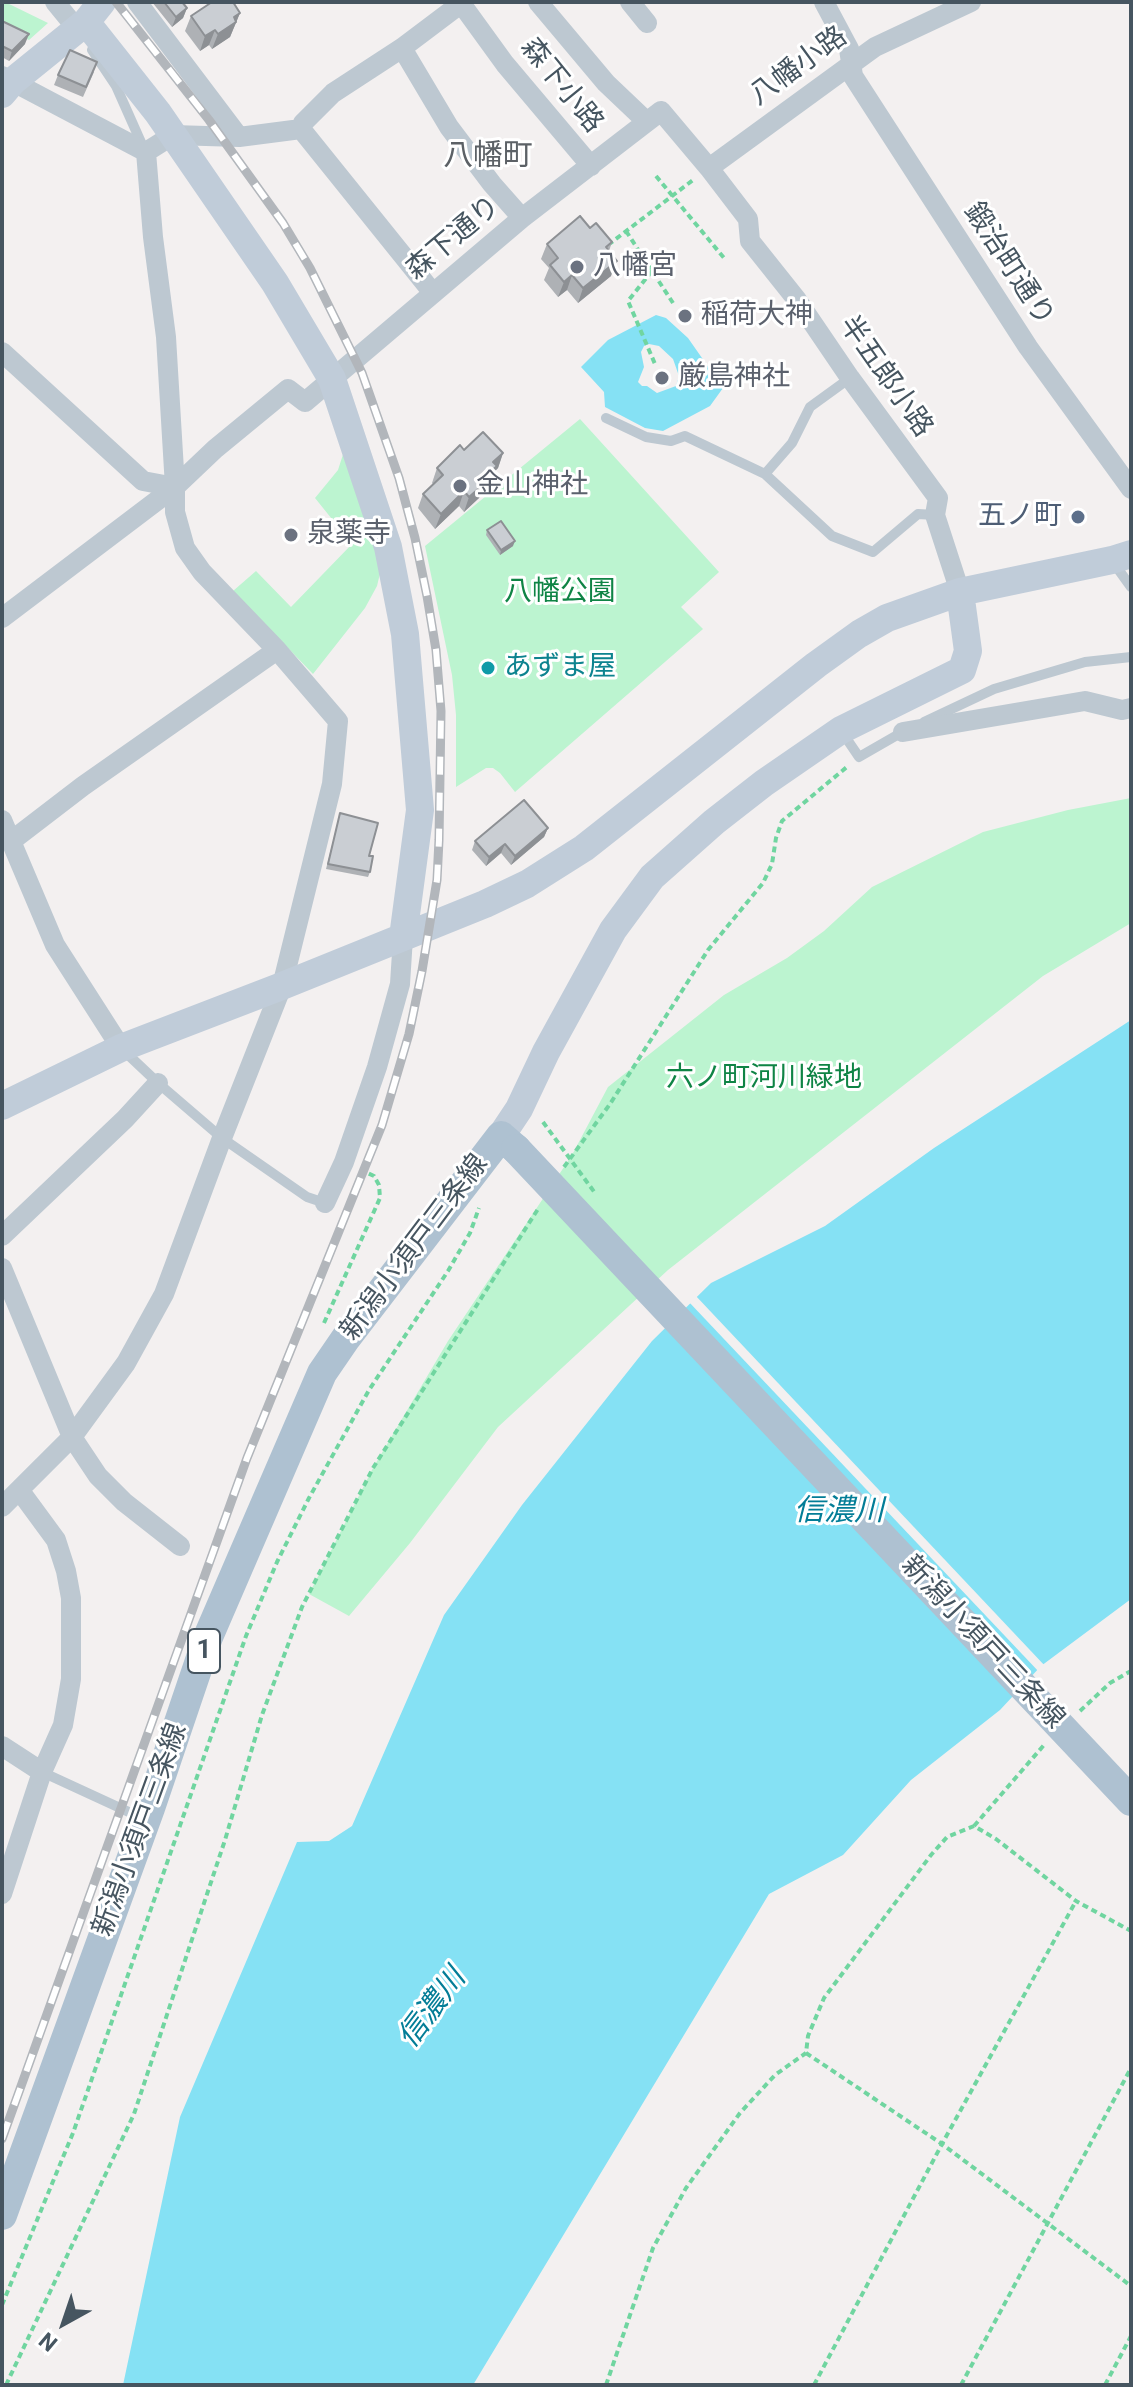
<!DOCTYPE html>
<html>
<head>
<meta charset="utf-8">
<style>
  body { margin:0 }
  #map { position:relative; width:1133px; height:2387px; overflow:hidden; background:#f3f0f0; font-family:Roboto,sans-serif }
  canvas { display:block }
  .frame { position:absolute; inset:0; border:4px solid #465560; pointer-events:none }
  .north { position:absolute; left:24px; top:2283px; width:80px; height:80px; -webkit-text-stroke:6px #fff; paint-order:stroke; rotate:220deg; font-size:22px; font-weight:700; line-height:32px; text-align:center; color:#465560 }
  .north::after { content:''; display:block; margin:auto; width:28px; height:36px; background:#465560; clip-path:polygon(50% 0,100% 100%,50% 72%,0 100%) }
</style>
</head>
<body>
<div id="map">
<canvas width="1133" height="2387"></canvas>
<div class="frame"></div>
<div class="north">N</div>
</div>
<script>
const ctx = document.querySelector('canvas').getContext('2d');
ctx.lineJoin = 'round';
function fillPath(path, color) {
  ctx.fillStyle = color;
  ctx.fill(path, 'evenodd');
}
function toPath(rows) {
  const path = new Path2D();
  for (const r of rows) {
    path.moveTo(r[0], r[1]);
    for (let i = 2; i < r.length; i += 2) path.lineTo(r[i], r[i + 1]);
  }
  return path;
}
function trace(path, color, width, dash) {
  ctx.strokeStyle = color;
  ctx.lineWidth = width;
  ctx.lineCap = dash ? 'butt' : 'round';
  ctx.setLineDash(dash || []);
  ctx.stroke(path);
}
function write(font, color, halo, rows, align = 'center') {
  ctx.font = font + ' Roboto,"Noto Sans JP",sans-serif';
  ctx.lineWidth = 6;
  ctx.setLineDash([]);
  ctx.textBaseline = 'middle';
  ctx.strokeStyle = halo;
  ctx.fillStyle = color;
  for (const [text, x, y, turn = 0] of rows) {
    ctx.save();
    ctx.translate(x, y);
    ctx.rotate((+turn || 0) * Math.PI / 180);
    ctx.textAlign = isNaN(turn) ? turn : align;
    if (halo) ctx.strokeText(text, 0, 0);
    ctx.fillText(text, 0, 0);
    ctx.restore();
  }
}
fillPath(toPath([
  [4,2,5,2,48,23,29,40,2,27],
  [580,419,719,572,681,607,703,629,515,792,500,773,493,768,486,768,456,787,456,715,452,675,425,546],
  [346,445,383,561,377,586,365,608,313,674,233,591,256,571,291,607,352,544,315,498,338,470],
  [1131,798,1131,923,1043,976,668,1270,498,1427,410,1543,349,1616,309,1594,373,1468,448,1341,572,1155,608,1087,724,995,787,958,824,931,872,887,983,832,1068,810]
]), '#bcf4d0');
fillPath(toPath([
  [656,315,666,318,688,338,723,388,710,406,663,431,645,428,605,407,604,392,581,367,608,340],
  [649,344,659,346,673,359,679,376,676,386,657,393,647,386,642,386,638,382,644,367,641,352,644,346],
  [1131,1020,1131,1599,1041,1666,1000,1710,911,1780,843,1855,769,1894,473,2385,123,2385,180,2117,297,1842,329,1841,352,1826,444,1615,522,1505,652,1341,711,1283,825,1226,934,1148]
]), '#85e1f4');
fillPath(toPath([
  [695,1295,1046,1667,1040,1673,688,1301]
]), '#f3f0f0');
trace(toPath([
  [656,176,724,258],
  [626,231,673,303],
  [608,245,693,180],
  [652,271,628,301,655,364],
  [564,1167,610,1104,708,950,763,883,772,864,776,838,782,821,848,766],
  [324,1323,380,1198,379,1185,374,1176,361,1170],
  [1080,1711,1110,1683,1131,1671],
  [974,1826,1044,1745],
  [806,2053,942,2144,1131,2286],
  [2,2305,73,2133,246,1636,277,1562,309,1498,369,1390,448,1271,470,1233,479,1208],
  [6,2385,134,2114,225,1840,262,1715,302,1607,373,1468,538,1209],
  [606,2385,653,2248,686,2188,740,2113,775,2075,806,2053,808,2036,824,1998,931,1855,947,1837,974,1826,996,1839,1076,1901,1131,1931],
  [814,2385,942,2144,1076,1901],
  [961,2385,1131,2068],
  [1105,2385,1131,2336]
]), '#70d5a0', 4, [6, 4]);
trace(toPath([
  [92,50,116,86,144,149],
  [606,418,646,437,671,441,685,436,765,474,832,536,873,552,918,514,935,515],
  [765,474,792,443,810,407,850,378],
  [1113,562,1131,587],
  [924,722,994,689,1085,662,1131,657],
  [842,732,859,757,906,730],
  [122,1049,158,1083,222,1138,307,1197,325,1203],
  [42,1772,144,1819]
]), '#bdc8d1', 10);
trace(toPath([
  [55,2,77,29],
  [137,2,239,137],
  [460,2,505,64,591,166],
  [538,2,606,83,646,121],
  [630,2,647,23],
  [824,2,849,49,853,76,1028,347,1131,489],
  [402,48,449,127,492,184,522,218],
  [2,76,146,152],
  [301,129,433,293],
  [301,129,303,123,333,93,402,48,463,2],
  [146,152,173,135,239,137,301,129],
  [709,168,875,47,971,2],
  [2,352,143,481,175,487],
  [2,618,175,487,215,449,288,389,305,402,522,218,661,111,709,168,748,219,750,241,797,300,850,378,938,498,935,515,960,592],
  [903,732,1085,701,1122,710,1131,708],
  [2,820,55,945,121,1048],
  [10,842,83,786,277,650],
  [325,1203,344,1162,377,1067,400,984,403,937],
  [2,1236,125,1119,158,1083],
  [2,1268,72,1437,98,1476,124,1502,180,1546],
  [2,1507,72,1437,126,1363,164,1294,222,1138,282,986,332,784,338,721,277,650,202,572,185,548,175,512,175,487,166,337,153,237,146,152],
  [2,1746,42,1772],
  [2,1894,42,1772,63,1725,71,1679,71,1598,66,1571,56,1540,20,1491]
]), '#bdc8d1', 20);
trace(toPath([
  [86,22,158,113,275,283,332,379,388,547,405,634,420,810,403,937],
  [2,94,13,81,86,22,102,2],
  [2,1106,121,1048,282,986,485,904,527,884,584,848,816,665,859,634,887,618,960,592,1112,560,1131,554],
  [501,1136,519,1109,546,1052,613,930,652,877,714,822,764,783,841,730,962,670,968,651,960,592]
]), '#c0ccd9', 28);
trace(toPath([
  [2,2215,150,1808,208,1637,322,1373,346,1338,501,1136,516,1149]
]), '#aec1d1', 30);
const rail = toPath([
  [2,2139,247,1458,382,1125,409,1034,422,971,437,880,439,840,441,711,436,650,427,596,415,538,399,478,362,373,310,268,283,223,209,120,116,2]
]);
trace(rail, '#b2b6bb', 9);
trace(rail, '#fff', 6, [18]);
trace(toPath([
  [543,1122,595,1193]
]), '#70d5a0', 4, [6, 4]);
trace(toPath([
  [516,1149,1131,1801]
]), '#aec1d1', 30);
fillPath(toPath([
  [152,2,182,2,187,8,183,18,172,27],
  [240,13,230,37,212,49,209,45,200,51,185,31,191,16],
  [2,21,25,44,9,61,2,57],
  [94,72,83,97,54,85,58,75],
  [590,228,612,242,609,251,611,276,578,303,567,290,558,297,544,280,549,268,541,259,547,244],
  [464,450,503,453,498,468,495,471,491,481,483,488,479,498,464,512,459,506,435,529,418,508,423,494,433,484,432,483,437,468],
  [487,530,513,546,500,555,486,535],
  [340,813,369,856,370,872,368,877,326,869],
  [548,828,544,837,511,865,501,853,486,866,472,850,475,841]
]), '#aeb1b5');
fillPath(toPath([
  [187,8,183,18,172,27,176,17],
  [240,13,230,37,212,49,218,34,234,17],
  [215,30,209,45,200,51,205,36],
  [29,34,25,44,9,61,12,51],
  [617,261,611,276,578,303,583,288],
  [572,275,567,290,558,297,564,282],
  [503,453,498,468,495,471,491,481,483,488,479,498,464,512,469,497,493,462],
  [464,491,459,506,435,529,441,514],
  [515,541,513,546,500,555,501,550],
  [548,828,544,837,511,865,515,856],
  [505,844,501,853,486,866,489,857]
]), '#8d9094');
const building = toPath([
  [164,2,182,2,187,8,176,17,164,2],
  [212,2,233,2,240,13,234,17,236,22,218,34,215,30,205,36,191,16,212,2],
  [2,21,29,34,12,51,2,46,2,21],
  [70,50,97,62,86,87,58,75,70,50],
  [580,216,590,228,596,223,612,242,606,247,617,261,583,288,572,275,564,282,550,265,558,258,547,244,580,216],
  [483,432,503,453,493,462,497,466,482,479,485,483,469,497,464,491,441,514,423,494,443,475,437,468,460,445,464,450,483,432],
  [501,521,515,541,501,550,487,530,501,521],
  [524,800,548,828,515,856,505,844,489,857,475,841,524,800],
  [340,813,378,823,369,856,373,856,370,872,328,864,340,813]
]);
fillPath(building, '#caced3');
trace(building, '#8d9094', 2);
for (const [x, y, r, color] of [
  [577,267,8,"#6b7280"],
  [685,316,8,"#6b7280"],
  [662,378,8,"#6b7280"],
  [460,486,8,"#6b7280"],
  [1078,517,8,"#5c6f8a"],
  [291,535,8,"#6b7280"],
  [488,668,8,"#0f9aa8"]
]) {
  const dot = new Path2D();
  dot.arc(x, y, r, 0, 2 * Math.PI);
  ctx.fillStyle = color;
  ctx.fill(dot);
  trace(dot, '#fff', 3);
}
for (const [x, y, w] of [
  [204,1651,32]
]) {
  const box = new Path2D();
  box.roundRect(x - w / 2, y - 22, w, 44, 6);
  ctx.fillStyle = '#fff';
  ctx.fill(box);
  trace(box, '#465560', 2);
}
write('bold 26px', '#465560', null, [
  ["1",204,1651]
]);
write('28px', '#465560', '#fff', [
  ["八幡小路",799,67,-36],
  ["森下小路",561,86,51],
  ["森下通り",454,239,-40],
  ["鍛治町通り",1008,265,57],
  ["半五郎小路",885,377,55],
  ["新潟小須戸三条線",415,1248,-53],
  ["新潟小須戸三条線",982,1643,47],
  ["新潟小須戸三条線",141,1830,-70]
]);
write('28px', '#5b616d', '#fff', [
  ["八幡宮",593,267],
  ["稲荷大神",701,316],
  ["厳島神社",678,378],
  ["金山神社",476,486],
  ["泉薬寺",307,535]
], 'left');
write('28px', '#4e5e75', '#fff', [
  ["五ノ町",1062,517]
], 'right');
write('28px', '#0f8445', '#fff', [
  ["八幡公園",560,593],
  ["六ノ町河川緑地",764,1079]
]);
write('28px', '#0d838f', '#fff', [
  ["あずま屋",504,668]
], 'left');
write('30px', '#5c6166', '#fff', [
  ["八幡町",488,157]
]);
write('italic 30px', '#037d97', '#fff', [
  ["信濃川",839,1512],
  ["信濃川",433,2009,-53]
]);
</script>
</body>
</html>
